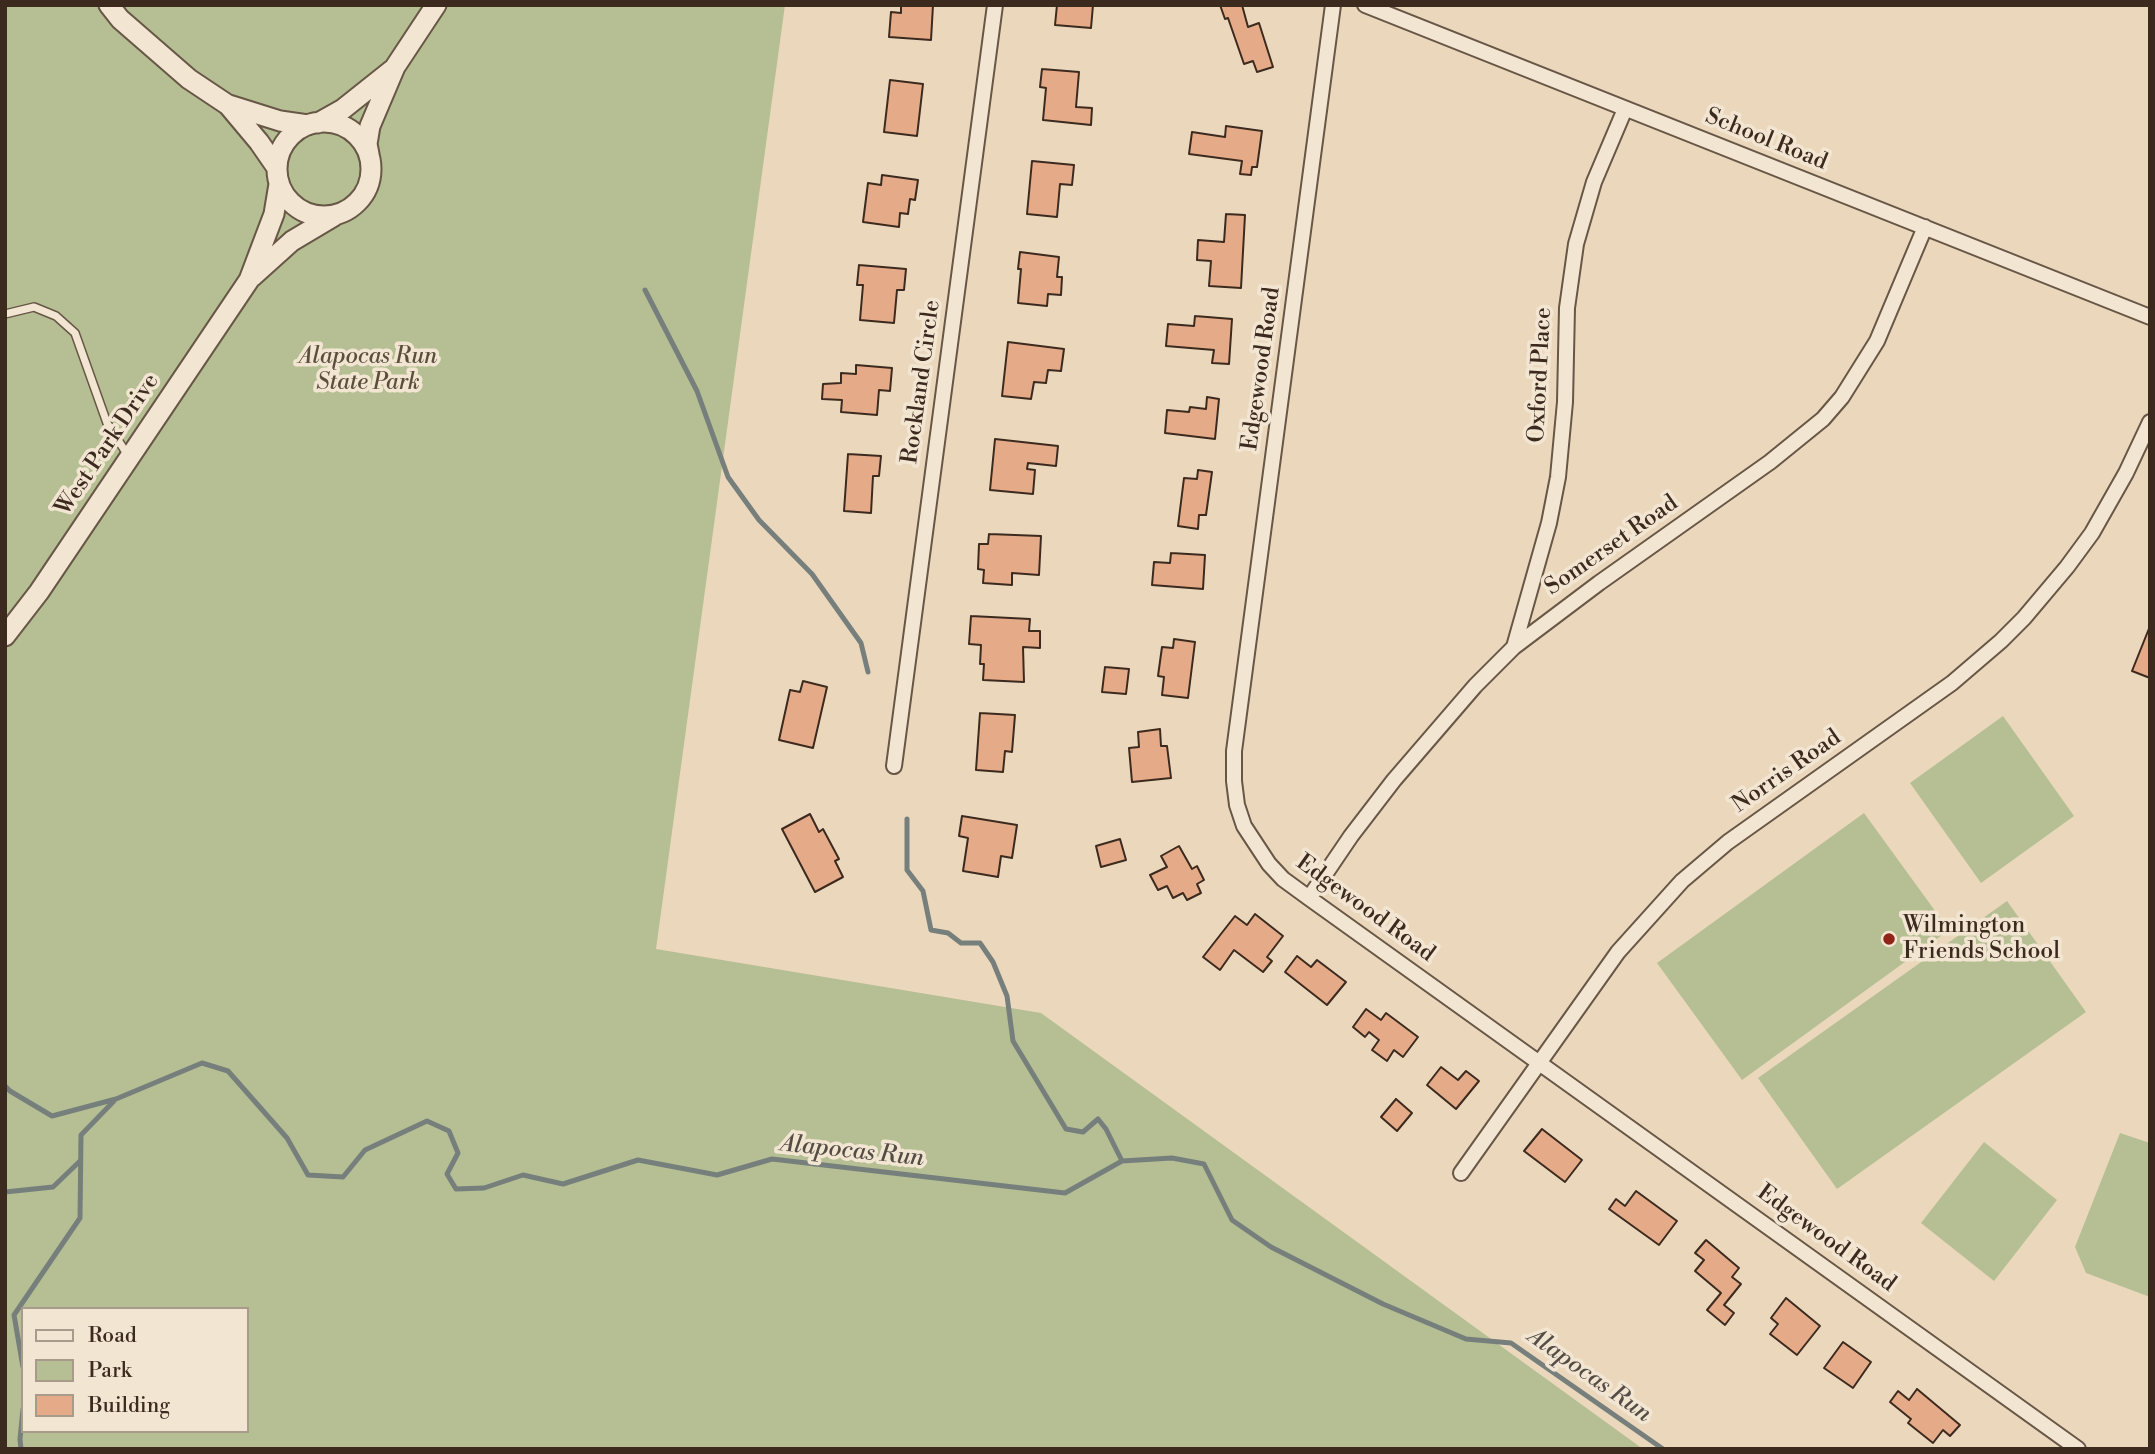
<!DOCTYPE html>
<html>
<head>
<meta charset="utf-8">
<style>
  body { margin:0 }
  #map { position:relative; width:2155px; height:1454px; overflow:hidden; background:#ebd8bc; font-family:"Libre Bodoni",serif }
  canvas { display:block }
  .frame { position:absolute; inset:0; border:7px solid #3c2a1f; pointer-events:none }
  .legend { position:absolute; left:21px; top:1307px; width:228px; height:126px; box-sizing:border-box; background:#f2e6d3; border:2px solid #a99b8b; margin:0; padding:9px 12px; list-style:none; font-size:21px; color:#3c2a1f }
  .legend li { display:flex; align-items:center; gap:14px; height:35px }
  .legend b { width:35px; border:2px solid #a99b8b }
</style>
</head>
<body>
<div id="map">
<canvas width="2155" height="1454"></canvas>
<div class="frame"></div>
<ul class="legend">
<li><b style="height:9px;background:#f2e6d3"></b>Road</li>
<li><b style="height:19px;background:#b5bf93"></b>Park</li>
<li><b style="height:19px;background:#e5ab88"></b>Building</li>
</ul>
</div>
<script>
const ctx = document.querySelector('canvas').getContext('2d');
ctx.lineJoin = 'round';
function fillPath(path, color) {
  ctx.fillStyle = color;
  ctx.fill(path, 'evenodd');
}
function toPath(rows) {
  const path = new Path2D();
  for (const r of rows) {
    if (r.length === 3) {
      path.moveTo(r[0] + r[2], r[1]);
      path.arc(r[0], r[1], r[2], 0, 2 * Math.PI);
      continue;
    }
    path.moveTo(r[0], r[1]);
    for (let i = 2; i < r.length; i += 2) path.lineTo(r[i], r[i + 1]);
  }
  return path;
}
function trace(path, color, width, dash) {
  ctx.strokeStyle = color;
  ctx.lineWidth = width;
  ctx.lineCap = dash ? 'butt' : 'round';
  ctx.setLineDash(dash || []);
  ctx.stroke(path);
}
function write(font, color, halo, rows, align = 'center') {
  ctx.font = font + ' "Libre Bodoni",serif';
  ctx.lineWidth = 7;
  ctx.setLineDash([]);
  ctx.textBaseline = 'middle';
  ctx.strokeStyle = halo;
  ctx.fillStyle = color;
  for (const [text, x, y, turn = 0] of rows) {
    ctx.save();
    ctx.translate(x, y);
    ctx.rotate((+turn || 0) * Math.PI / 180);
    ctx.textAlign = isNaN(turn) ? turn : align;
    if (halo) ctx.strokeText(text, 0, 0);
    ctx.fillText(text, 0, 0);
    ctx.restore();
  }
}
fillPath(toPath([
  [5,5,785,5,656,949,1041,1013,1643,1449,5,1449],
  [23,1309,247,1309,247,1431,23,1431],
  [2003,716,2074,816,1981,883,1910,783],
  [1864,813,1949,930,1742,1080,1657,963],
  [2007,901,2086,1012,1837,1189,1758,1078],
  [2120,1133,2150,1143,2150,1297,2086,1273,2075,1247],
  [1984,1142,2057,1200,1994,1281,1921,1223]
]), '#b5bf93');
trace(toPath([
  [645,290,697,391,728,477,759,520,812,574,861,643,868,672],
  [907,819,907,870,923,891,931,930,948,933,961,943,980,943,993,962,1007,996,1013,1041,1066,1129,1083,1132,1098,1119,1106,1129,1122,1161],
  [5,1086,10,1091,52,1116,116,1099,202,1063,228,1071,287,1138,308,1175,343,1177,365,1150,427,1121,449,1131,458,1153,447,1174,456,1189,484,1188,523,1175,563,1184,638,1160,717,1175,772,1159,1065,1193,1122,1161,1172,1158,1204,1164,1232,1220,1271,1247,1383,1304,1466,1339,1511,1343,1663,1449],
  [5,1192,53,1187,80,1161],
  [23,1367,14,1315,80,1218,81,1135,114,1101],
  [21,1449,20,1439,23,1409]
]), '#777f7d', 5);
const building = toPath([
  [901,5,933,5,931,40,889,37,891,12,901,13,901,5],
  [1057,5,1093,5,1091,28,1055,25,1057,5],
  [1220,5,1242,5,1248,27,1259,23,1273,67,1257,72,1253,61,1244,64,1228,18,1225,19,1220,5],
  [1042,69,1079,72,1076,107,1092,108,1091,125,1043,120,1046,88,1040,87,1042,69],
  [890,80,923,84,917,136,884,132,890,80],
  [1226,126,1262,131,1257,167,1252,167,1251,175,1240,174,1242,161,1189,154,1192,132,1225,137,1226,126],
  [1032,161,1074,165,1072,185,1060,184,1057,217,1027,214,1032,161],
  [882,175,918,180,915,200,910,199,908,214,900,213,899,227,863,222,868,183,881,185,882,175],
  [1226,214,1245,215,1241,288,1209,286,1211,261,1197,260,1198,240,1224,242,1226,214],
  [1020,252,1059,257,1057,277,1062,277,1061,295,1048,294,1047,306,1018,303,1021,269,1018,269,1020,252],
  [859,265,906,269,904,290,897,290,894,323,860,320,863,285,857,285,859,265],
  [1195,316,1232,319,1229,364,1212,363,1214,350,1166,346,1168,324,1194,326,1195,316],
  [1008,342,1064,349,1061,371,1048,370,1046,383,1034,382,1031,399,1002,396,1008,342],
  [856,365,892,368,890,391,879,390,877,415,841,412,842,400,822,399,823,384,841,383,841,373,856,374,856,365],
  [1207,397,1219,399,1215,439,1165,433,1167,410,1189,412,1190,407,1206,409,1207,397],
  [995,439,1058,446,1056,466,1028,463,1027,469,1035,470,1033,494,990,490,995,439],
  [848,454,881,456,879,476,873,476,871,513,844,511,848,454],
  [1198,470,1212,472,1206,515,1199,515,1198,529,1178,526,1184,478,1197,479,1198,470],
  [989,534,1041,536,1039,575,1012,573,1012,585,983,583,984,570,978,569,979,544,988,544,989,534],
  [1171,553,1205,555,1203,589,1152,585,1154,562,1170,563,1171,553],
  [971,616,1030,619,1029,631,1040,631,1040,648,1023,647,1024,682,983,680,984,664,980,664,981,645,969,644,971,616],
  [2150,626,2150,678,2132,671,2150,626],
  [1174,639,1195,642,1188,698,1162,695,1164,677,1158,676,1162,647,1173,648,1174,639],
  [1105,667,1129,669,1126,694,1102,692,1105,667],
  [803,681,827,687,813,748,779,740,790,690,800,692,803,681],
  [980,713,1015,715,1012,752,1005,751,1003,772,976,770,980,713],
  [1160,729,1161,746,1167,746,1171,778,1132,782,1129,748,1139,747,1138,732,1160,729],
  [810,814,819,832,823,829,839,859,835,861,843,877,815,892,782,829,810,814],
  [962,816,1017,825,1012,858,1001,856,998,877,963,871,968,838,959,836,962,816],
  [1120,839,1126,860,1101,867,1096,846,1120,839],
  [1179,846,1192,869,1197,866,1204,880,1197,884,1201,893,1187,900,1183,893,1173,898,1167,886,1158,890,1150,875,1167,867,1161,856,1179,846],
  [1255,914,1283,936,1267,957,1272,961,1263,972,1234,950,1220,970,1203,957,1235,916,1247,925,1255,914],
  [1297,956,1311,967,1317,960,1346,982,1327,1005,1285,972,1297,956],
  [1366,1009,1381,1020,1386,1013,1418,1037,1403,1057,1394,1050,1387,1061,1372,1050,1379,1040,1369,1032,1365,1037,1353,1027,1366,1009],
  [1441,1067,1458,1080,1466,1071,1479,1081,1456,1109,1427,1085,1441,1067],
  [1396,1099,1412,1113,1397,1131,1381,1117,1396,1099],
  [1542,1129,1582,1160,1565,1182,1524,1151,1542,1129],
  [1636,1191,1677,1221,1659,1245,1609,1209,1616,1199,1625,1206,1636,1191],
  [1706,1240,1739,1268,1732,1277,1741,1284,1724,1305,1734,1313,1725,1325,1707,1310,1721,1293,1695,1271,1704,1260,1695,1253,1706,1240],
  [1786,1298,1820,1326,1797,1355,1770,1334,1778,1324,1771,1318,1786,1298],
  [1843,1342,1871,1362,1853,1388,1824,1368,1843,1342],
  [1917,1389,1960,1425,1950,1436,1943,1430,1933,1443,1908,1423,1911,1419,1890,1402,1898,1391,1909,1400,1917,1389]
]);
fillPath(building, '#e5ab88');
trace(building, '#3c2a1f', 2);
const service = toPath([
  [5,314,34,307,56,316,75,333,107,423,129,457]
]);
const minor = toPath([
  [1333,5,1234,751,1234,781,1237,805,1244,826,1269,864,1283,879,1309,898,2078,1449],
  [1365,5,2150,317],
  [1514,647,1549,523,1558,477,1565,402,1567,308,1576,244,1594,182,1625,109],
  [894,766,995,5],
  [1309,898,1351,836,1394,780,1475,686,1514,647,1599,583,1770,462,1823,419,1842,397,1877,341,1925,227],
  [1461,1173,1618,952,1682,881,1728,842,1952,683,2001,641,2024,618,2067,567,2092,533,2126,473,2150,422]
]);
const tertiary = toPath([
  [109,5,120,19,189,79,228,105,259,142,277,168],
  [229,105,280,121,308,125],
  [324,169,47],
  [318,123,343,109,392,70],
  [369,154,367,144,370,126,395,67,436,5],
  [252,277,292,241,334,216],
  [5,636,39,592,249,280,274,214,279,184]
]);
trace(service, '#685646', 10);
trace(minor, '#685646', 18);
trace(tertiary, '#685646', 23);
trace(service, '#f2e6d3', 7);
trace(minor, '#f2e6d3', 14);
trace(tertiary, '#f2e6d3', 19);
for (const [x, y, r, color] of [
  [1889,939,7,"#8f2418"]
]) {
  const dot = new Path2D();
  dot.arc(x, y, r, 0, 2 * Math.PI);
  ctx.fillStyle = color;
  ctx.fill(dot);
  trace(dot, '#f2e6d3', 2.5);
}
write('23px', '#3c2a1f', '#f2e6d3', [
  ["School Road",1766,140,22],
  ["Edgewood Road",1262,369,-82],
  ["Oxford Place",1541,375,-87],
  ["Rockland Circle",922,382,-82],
  ["West Park Drive",108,445,-56],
  ["Somerset Road",1612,546,-35],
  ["Norris Road",1787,772,-35],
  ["Edgewood Road",1365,909,36],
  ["Edgewood Road",1826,1239,36]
]);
write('italic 23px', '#5a4f3c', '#f2e6d3', [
  ["Alapocas Run",368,357],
  ["State Park",368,383]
]);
write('23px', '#3c2a1f', '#f2e6d3', [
  ["Wilmington",1903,926],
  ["Friends School",1903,952]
], 'left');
write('italic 24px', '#544d46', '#f2e6d3', [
  ["Alapocas Run",852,1152,6],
  ["Alapocas Run",1589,1376,35]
]);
</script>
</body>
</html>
